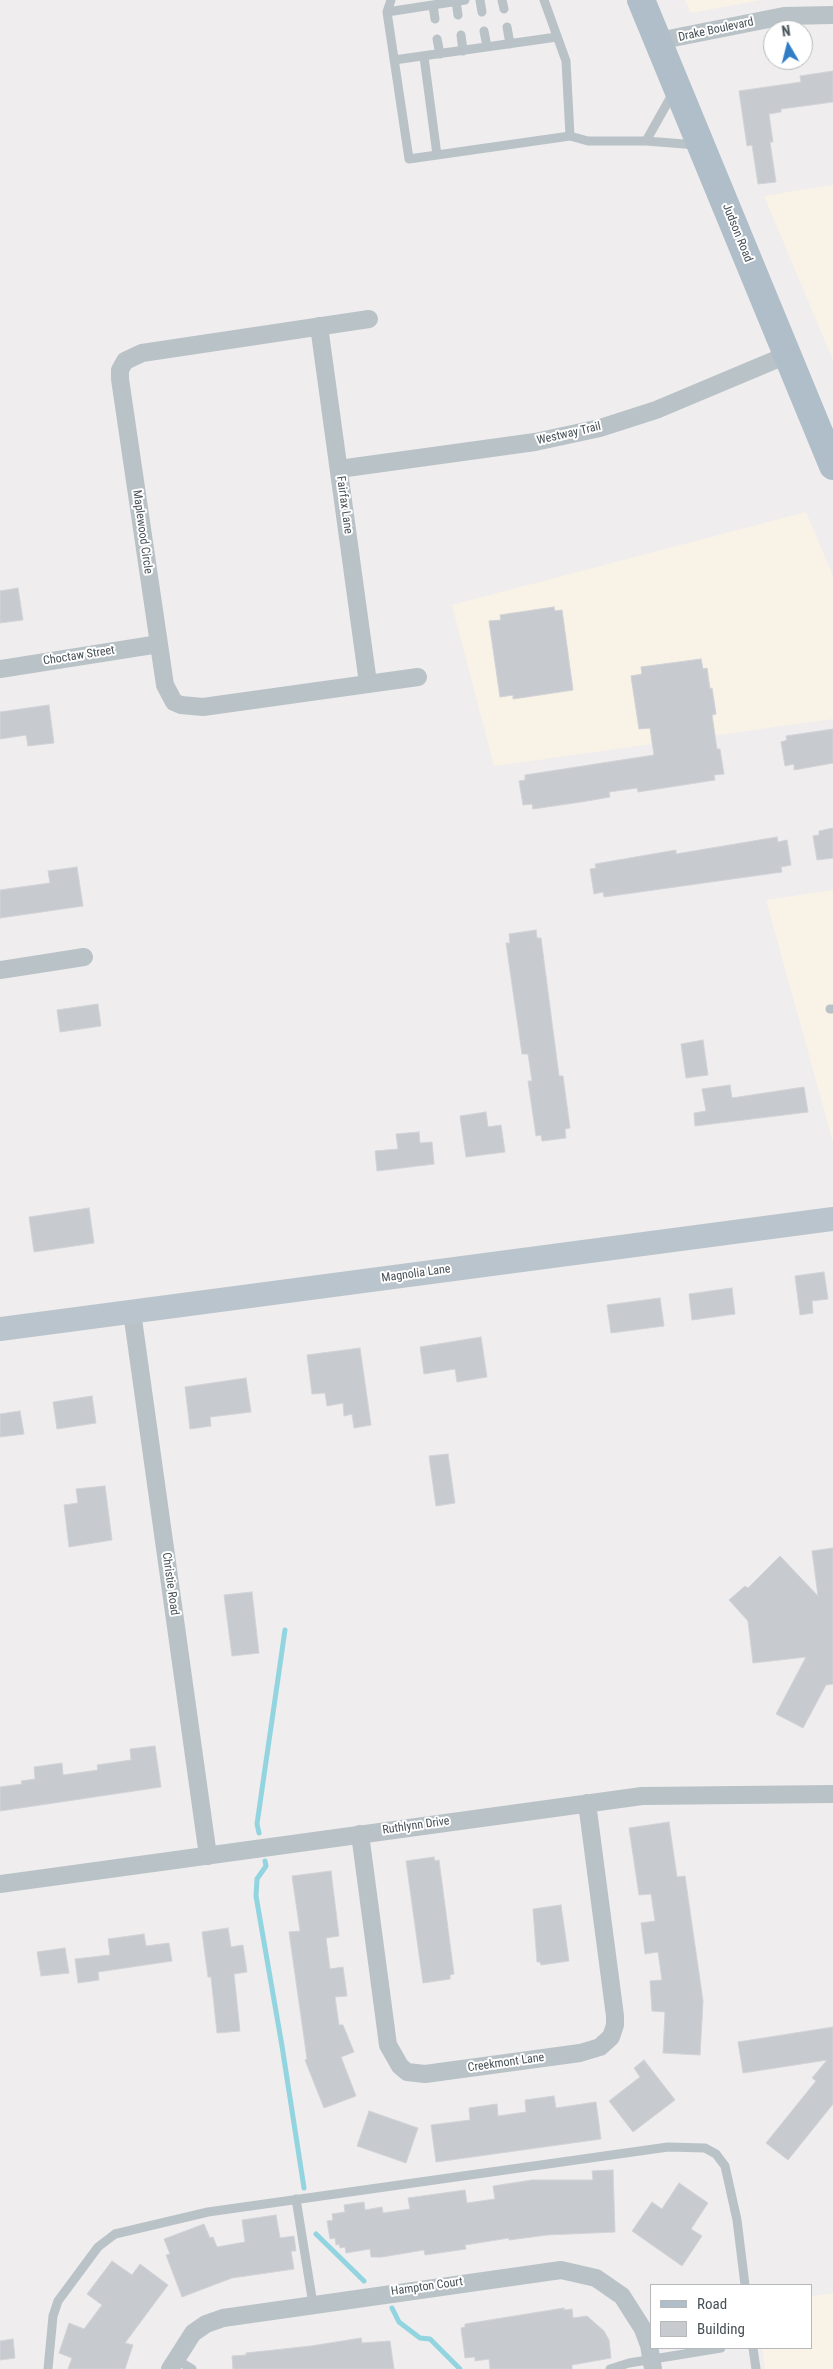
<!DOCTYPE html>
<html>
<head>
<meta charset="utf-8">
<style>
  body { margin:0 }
  #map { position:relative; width:833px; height:2369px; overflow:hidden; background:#efeded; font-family:"Roboto Condensed",sans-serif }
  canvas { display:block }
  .legend { position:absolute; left:650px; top:2284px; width:162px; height:65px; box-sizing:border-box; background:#fff; border:1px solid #b5b9bc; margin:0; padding:6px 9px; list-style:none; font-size:15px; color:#475157 }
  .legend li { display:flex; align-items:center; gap:10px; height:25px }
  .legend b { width:25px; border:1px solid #b5b9bc }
  .north { position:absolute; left:763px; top:20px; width:50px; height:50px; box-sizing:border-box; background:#fff; border:1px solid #b5b9bc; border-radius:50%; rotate:352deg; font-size:14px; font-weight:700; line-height:20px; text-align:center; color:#475157 }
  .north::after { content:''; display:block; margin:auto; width:18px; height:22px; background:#2f7cc7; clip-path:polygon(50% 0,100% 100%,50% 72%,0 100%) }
</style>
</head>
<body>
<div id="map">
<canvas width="833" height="2369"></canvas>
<ul class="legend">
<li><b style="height:6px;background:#afbec8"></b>Road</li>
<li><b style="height:14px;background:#c7cacf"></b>Building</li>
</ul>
<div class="north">N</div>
</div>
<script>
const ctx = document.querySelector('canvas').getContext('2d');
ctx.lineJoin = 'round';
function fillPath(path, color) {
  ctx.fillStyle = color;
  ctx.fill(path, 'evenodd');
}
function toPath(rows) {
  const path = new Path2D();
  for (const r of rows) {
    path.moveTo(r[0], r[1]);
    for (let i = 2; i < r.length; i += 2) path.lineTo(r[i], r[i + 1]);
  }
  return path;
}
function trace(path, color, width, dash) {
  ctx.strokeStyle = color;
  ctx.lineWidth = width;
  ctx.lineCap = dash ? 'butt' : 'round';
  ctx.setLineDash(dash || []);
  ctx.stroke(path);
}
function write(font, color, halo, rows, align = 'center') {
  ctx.font = font + ' "Roboto Condensed",sans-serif';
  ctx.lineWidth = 4;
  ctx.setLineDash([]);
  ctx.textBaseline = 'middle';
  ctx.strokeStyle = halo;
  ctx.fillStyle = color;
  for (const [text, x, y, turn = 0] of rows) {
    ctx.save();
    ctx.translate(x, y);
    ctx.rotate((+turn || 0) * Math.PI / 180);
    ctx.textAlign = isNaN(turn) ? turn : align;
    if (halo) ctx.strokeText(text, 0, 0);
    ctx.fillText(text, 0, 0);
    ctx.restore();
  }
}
fillPath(toPath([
  [685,0,761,0,691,13],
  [833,185,833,360,764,196],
  [806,512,833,576,833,719,494,766,452,605],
  [833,890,833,1142,766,900],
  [833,2293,833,2369,765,2369,762,2348,812,2348,812,2296]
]), '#f9f2e7');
trace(toPath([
  [259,1833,257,1824,285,1630],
  [265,1861,266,1866,257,1879,256,1896,282,2046,304,2188],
  [316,2234,364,2281],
  [392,2308,399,2322,420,2338,430,2339,460,2369]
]), '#92d5e0', 5);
const building = toPath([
  [833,71,833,102,781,109,781,112,769,114,773,142,770,142,776,182,758,184,752,145,747,146,739,91,801,82,800,76,833,71],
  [18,588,23,620,0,623,0,591,18,588],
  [554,607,555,611,562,610,573,690,513,699,513,695,500,697,489,621,501,620,500,615,554,607],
  [701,659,703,669,707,668,710,689,712,688,716,714,712,715,717,749,720,749,724,774,714,775,715,780,638,792,637,788,609,792,610,797,581,802,533,809,532,804,523,805,519,781,525,780,525,775,654,755,650,728,639,729,631,676,642,674,641,667,701,659],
  [49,705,54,743,28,746,26,735,0,739,0,712,49,705],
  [833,729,833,763,794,770,794,764,785,766,781,742,787,740,786,736,833,729],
  [833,828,833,858,817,860,813,836,819,835,819,831,833,828],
  [777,837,778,842,787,840,791,865,781,867,782,872,604,897,603,892,594,894,590,869,596,868,595,864,676,850,676,854,777,837],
  [77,867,83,906,0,918,0,890,50,883,48,871,77,867],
  [536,930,537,938,541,938,559,1076,563,1076,570,1128,565,1129,566,1138,542,1141,541,1135,536,1136,528,1081,532,1081,528,1054,522,1054,506,943,510,943,509,934,536,930],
  [98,1004,101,1026,60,1032,57,1010,98,1004],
  [703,1040,708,1075,686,1078,681,1044,703,1040],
  [730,1085,732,1098,804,1087,808,1112,695,1126,694,1113,706,1111,702,1089,730,1085],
  [486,1112,488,1127,501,1125,505,1152,466,1157,460,1116,486,1112],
  [419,1132,420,1143,432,1142,434,1164,377,1171,375,1151,398,1149,396,1134,419,1132],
  [89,1208,94,1243,34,1252,29,1217,89,1208],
  [824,1272,828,1299,812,1301,813,1313,800,1315,795,1276,824,1272],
  [732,1288,735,1314,692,1320,689,1294,732,1288],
  [660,1298,664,1326,611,1333,607,1305,660,1298],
  [481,1337,487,1377,457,1382,455,1369,424,1374,420,1347,481,1337],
  [360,1348,371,1425,354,1428,352,1414,344,1416,343,1403,327,1406,325,1393,312,1394,307,1355,360,1348],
  [246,1378,251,1412,210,1417,211,1426,190,1429,185,1387,246,1378],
  [92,1396,96,1423,57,1429,53,1402,92,1396],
  [20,1411,24,1434,0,1437,0,1414,20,1411],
  [448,1454,455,1503,436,1506,429,1456,448,1454],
  [105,1486,112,1540,69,1547,64,1505,78,1503,76,1489,105,1486],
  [833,1548,833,1684,826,1685,803,1728,776,1714,806,1657,753,1663,748,1621,729,1600,745,1586,748,1588,780,1556,818,1596,812,1551,833,1548],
  [252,1592,259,1653,232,1656,224,1595,252,1592],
  [155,1746,161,1787,0,1811,0,1787,22,1784,21,1781,35,1779,34,1767,62,1763,63,1775,98,1770,97,1765,131,1760,130,1749,155,1746],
  [669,1822,677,1877,685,1876,703,2001,700,2055,663,2053,665,2012,652,2011,650,1981,662,1980,658,1952,645,1954,641,1923,655,1921,651,1894,639,1895,629,1828,669,1822],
  [434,1857,435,1861,439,1860,454,1974,450,1975,450,1979,423,1983,406,1861,434,1857],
  [331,1871,339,1936,326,1938,330,1969,343,1967,347,1996,335,1997,339,2025,343,2025,354,2052,341,2057,356,2096,324,2108,305,2060,307,2059,289,1932,300,1931,292,1876,331,1871],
  [561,1905,569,1961,541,1965,540,1962,537,1962,533,1909,561,1905],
  [228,1928,231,1947,243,1945,247,1972,234,1974,240,2031,217,2033,211,1977,208,1977,202,1932,228,1928],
  [144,1934,146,1946,169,1943,172,1961,98,1972,99,1980,78,1983,75,1959,110,1955,108,1939,144,1934],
  [65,1948,69,1973,41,1976,37,1952,65,1948],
  [833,2027,833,2104,788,2160,766,2143,816,2081,812,2078,827,2060,743,2073,738,2042,833,2027],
  [644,2060,675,2100,633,2132,609,2101,640,2077,634,2068,644,2060],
  [554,2096,556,2108,596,2102,601,2139,436,2162,431,2125,470,2120,469,2108,497,2104,498,2116,526,2112,525,2100,554,2096],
  [369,2111,418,2128,406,2163,357,2146,369,2111],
  [613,2170,615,2232,547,2235,509,2240,509,2238,465,2245,466,2249,425,2255,424,2250,382,2257,371,2257,370,2249,346,2253,345,2247,340,2248,339,2244,336,2245,335,2238,330,2239,327,2221,333,2220,332,2214,345,2212,344,2205,364,2202,365,2210,382,2207,383,2213,410,2209,408,2198,465,2190,467,2203,495,2199,493,2186,532,2180,593,2180,592,2171,613,2170],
  [679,2183,708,2203,691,2229,702,2236,682,2266,632,2231,652,2202,662,2209,679,2183],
  [276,2215,280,2238,294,2236,296,2251,291,2251,294,2269,232,2278,182,2297,166,2255,170,2254,164,2239,204,2224,210,2238,213,2237,217,2247,245,2242,242,2220,276,2215],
  [112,2261,132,2275,140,2264,168,2285,125,2343,133,2345,125,2369,68,2369,72,2358,59,2353,69,2323,84,2329,102,2305,87,2294,112,2261],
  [564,2308,564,2310,572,2309,573,2318,587,2316,604,2331,609,2340,611,2358,572,2365,572,2369,490,2369,489,2359,475,2361,475,2357,465,2358,461,2328,465,2327,465,2324,564,2308],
  [361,2338,362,2343,390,2341,394,2369,233,2369,232,2356,246,2355,246,2353,311,2346,361,2338],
  [13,2339,15,2358,0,2360,0,2341,13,2339]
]);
fillPath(building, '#c7cacf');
trace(building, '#d1d3d7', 1);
trace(toPath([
  [391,0,387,12,409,159,570,136,588,141,646,141,697,145],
  [480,0,482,12],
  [502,0,504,9],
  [544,0,566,61,570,136],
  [456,1,458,15],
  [433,5,435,19],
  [387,12,465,0],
  [507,27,510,44],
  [484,31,487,47],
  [461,35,463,51],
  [437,39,440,54],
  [424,57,437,155],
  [394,60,557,37],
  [646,141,673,93],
  [830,1009,833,1009],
  [296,2199,313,2304],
  [753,2348,756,2369],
  [175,2359,192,2369],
  [48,2369,53,2316,58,2301,98,2247,115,2234,208,2212,668,2147,705,2148,716,2154,725,2166,737,2220,745,2285],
  [610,2369,629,2363,721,2348]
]), '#b9c2c7', 9);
trace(toPath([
  [658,41,784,16,833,15],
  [369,319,142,353,125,361,120,370,120,379,165,685,174,702,181,705,203,707,418,677],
  [319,326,368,683],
  [339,469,535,442,600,428,656,410,787,355],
  [0,669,159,644],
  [0,970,84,957],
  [132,1312,208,1856],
  [360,1834,388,2045,400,2066,407,2072,425,2074,580,2053,600,2047,611,2037,615,2025,615,2016,587,1803],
  [0,1884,642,1796,833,1794],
  [170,2369,193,2333,206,2324,223,2318,561,2270,596,2278,622,2296,643,2329,649,2345,653,2369]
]), '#b9c2c7', 18);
trace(toPath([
  [0,1329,833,1219]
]), '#bac4cc', 24);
trace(toPath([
  [641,0,833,466]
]), '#afbec8', 28);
write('12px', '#475157', '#fff', [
  ["Drake Boulevard",716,30,-12],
  ["Judson Road",737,233,68],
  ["Westway Trail",569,434,-13],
  ["Fairfax Lane",344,505,82],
  ["Maplewood Circle",142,532,82],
  ["Choctaw Street",79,656,-9],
  ["Magnolia Lane",416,1274,-8],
  ["Christie Road",170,1584,82],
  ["Ruthlynn Drive",416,1826,-8],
  ["Creekmont Lane",506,2063,-8],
  ["Hampton Court",427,2287,-8]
]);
</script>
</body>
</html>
